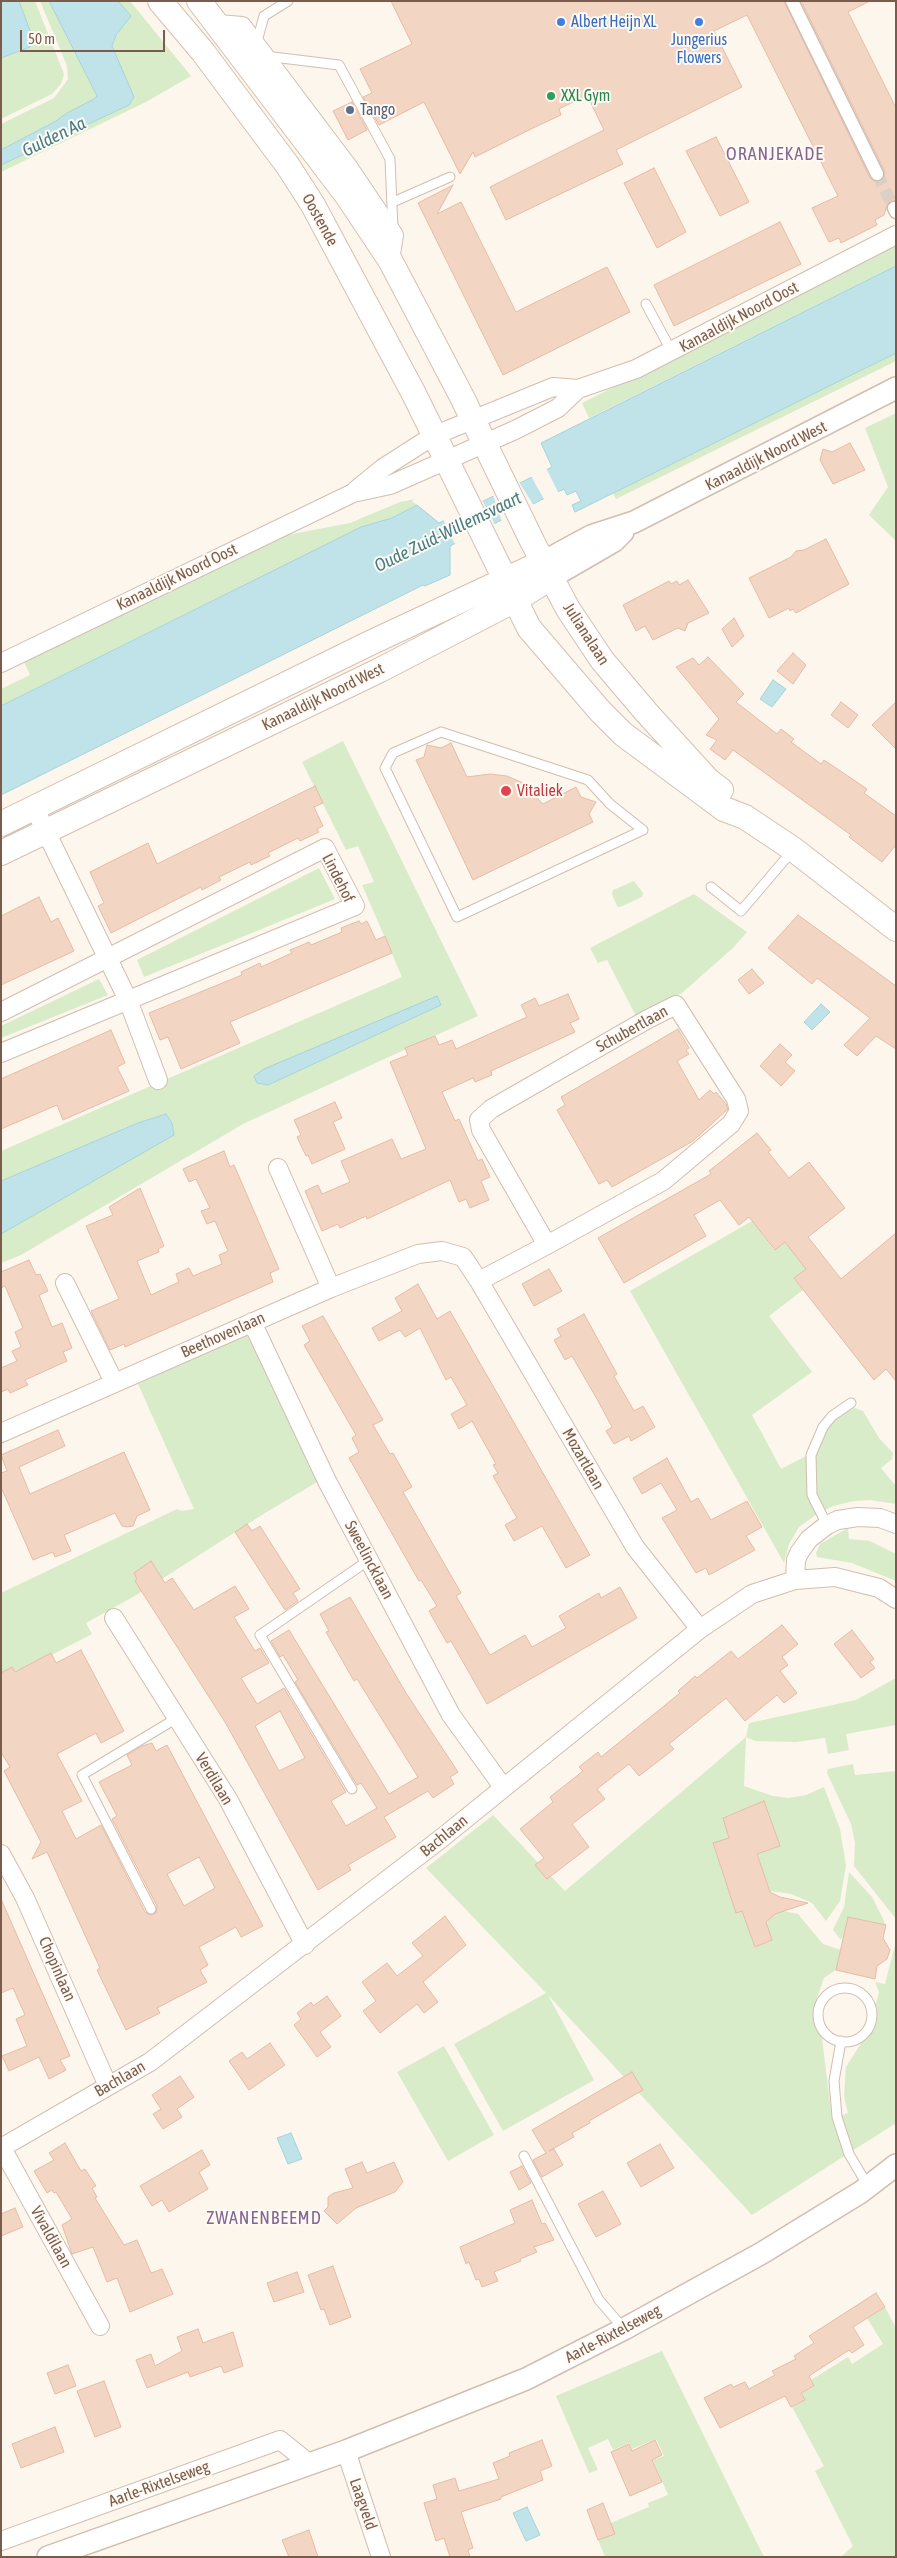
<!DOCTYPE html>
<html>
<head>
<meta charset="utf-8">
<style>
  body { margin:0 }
  #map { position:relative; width:897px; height:2558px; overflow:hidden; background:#fdf6ec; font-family:"Asap Condensed",sans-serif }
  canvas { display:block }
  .frame { position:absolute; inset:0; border:2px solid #7a5c4d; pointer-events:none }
  .scale { position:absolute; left:20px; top:30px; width:145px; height:22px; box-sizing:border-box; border:2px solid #7a5c4d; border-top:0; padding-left:6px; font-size:15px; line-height:18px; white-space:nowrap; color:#7a5c4d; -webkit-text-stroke:4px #fffaf3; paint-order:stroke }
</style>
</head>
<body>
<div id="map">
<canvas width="897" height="2558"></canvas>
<div class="frame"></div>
<div class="scale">50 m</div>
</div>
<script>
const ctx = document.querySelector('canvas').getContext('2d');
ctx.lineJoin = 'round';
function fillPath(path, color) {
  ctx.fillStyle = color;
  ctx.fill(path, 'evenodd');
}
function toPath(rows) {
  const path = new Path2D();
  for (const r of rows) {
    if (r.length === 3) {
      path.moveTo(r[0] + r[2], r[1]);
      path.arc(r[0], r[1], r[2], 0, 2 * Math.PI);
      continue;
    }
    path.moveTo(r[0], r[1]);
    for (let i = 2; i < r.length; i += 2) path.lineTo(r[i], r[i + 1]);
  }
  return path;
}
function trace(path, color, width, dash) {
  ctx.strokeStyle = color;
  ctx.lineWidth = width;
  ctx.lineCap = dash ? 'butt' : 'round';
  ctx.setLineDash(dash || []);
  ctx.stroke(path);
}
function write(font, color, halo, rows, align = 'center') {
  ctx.font = font + ' "Asap Condensed",sans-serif';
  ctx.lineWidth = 4;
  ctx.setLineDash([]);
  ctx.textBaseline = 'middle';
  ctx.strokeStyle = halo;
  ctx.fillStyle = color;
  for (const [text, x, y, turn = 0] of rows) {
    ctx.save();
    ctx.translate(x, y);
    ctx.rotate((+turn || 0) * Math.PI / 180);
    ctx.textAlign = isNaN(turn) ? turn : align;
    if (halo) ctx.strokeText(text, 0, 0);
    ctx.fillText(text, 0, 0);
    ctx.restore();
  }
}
fillPath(toPath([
  [19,1,35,1,64,74,61,84,52,94,1,119,1,58,30,47,34,42],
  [40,1,49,1,97,96,94,99,67,113,56,121,1,150,1,124,54,98,68,79,67,66],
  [118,1,130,1,191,76,146,102,1,172,1,165,129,105,112,46,116,35,131,16],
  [896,245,896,266,589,418,582,403],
  [896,353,896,361,616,499,613,493],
  [896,413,896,541,869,515,888,487,865,428],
  [415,499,412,501,417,505,392,518,361,527,1,706,1,689,30,675,24,662,26,661,228,561,287,535,350,523,400,502],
  [343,741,478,1016,243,1124,21,1255,1,1263,1,1234,174,1134,172,1123,166,1114,138,1123,1,1181,1,1151,402,977,362,885,374,882,358,846,346,850,302,762],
  [437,997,440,1005,268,1085,258,1083,254,1076],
  [319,868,335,899,144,977,137,960],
  [634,881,643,893,642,897,620,907,617,906,612,894,613,890],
  [694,894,747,932,734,947,682,993,636,1016,607,960,598,963,590,948],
  [99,979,108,995,1,1038,1,1026],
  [752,1221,774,1250,785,1242,807,1268,794,1278,803,1290,769,1316,812,1372,752,1415,781,1469,808,1455,835,1419,848,1410,855,1408,863,1411,879,1438,893,1453,892,1459,881,1468,896,1486,896,1504,870,1500,854,1501,833,1506,817,1514,799,1527,789,1544,784,1563,630,1291],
  [252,1332,324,1478,265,1513,140,1593,86,1623,92,1634,1,1681,1,1593,177,1509,182,1511,194,1509,138,1384],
  [848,1528,849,1539,870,1541,896,1554,896,1581,852,1563,817,1557,816,1553,820,1544],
  [896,1678,896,1725,846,1734,849,1750,828,1754,825,1738,796,1742,755,1741,746,1737,744,1786,773,1796,789,1798,806,1795,824,1787,840,1829,846,1865,840,1901,826,1921,812,1903,791,1894,770,1891,757,1854,780,1846,764,1802,723,1817,729,1838,713,1844,736,1913,742,1911,755,1946,772,1941,766,1925,769,1919,772,1915,784,1911,798,1914,823,1944,841,1950,836,1970,824,1978,817,1998,832,2119,848,2113,844,2097,846,2067,874,2023,877,2014,876,2004,879,1992,875,1982,885,1984,896,1941,896,2123,752,2215,548,1995,594,2080,503,2131,454,2044,546,1993,426,1868,493,1815,565,1891,746,1737,749,1723,856,1700],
  [853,1764,855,1775,896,1771,896,1919,854,1866,855,1843,851,1824,827,1773,828,1769],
  [849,1872,872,1897,886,1925,848,1917,843,1938,840,1939,833,1930,844,1907],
  [444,2046,494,2135,448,2161,397,2072],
  [885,2307,896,2328,896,2557,841,2557,853,2546,815,2471,824,2466,792,2407,805,2400,801,2393,814,2387,811,2380,848,2357,852,2364,883,2344,867,2318],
  [662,2351,764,2557,605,2557,594,2530,649,2507,648,2503,668,2495,653,2460,664,2456,656,2439,632,2449,629,2443,613,2450,608,2439,588,2448,598,2470,589,2473,556,2396]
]), '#d8ecc9');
const water = toPath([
  [1,1,19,1,34,41,30,47,1,58,1,1],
  [49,1,118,1,131,16,116,35,112,46,134,97,129,105,1,165,1,150,56,121,67,113,94,99,97,96,49,1],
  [896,266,896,353,575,512,572,505,581,501,576,491,567,495,564,489,541,500,450,546,450,575,425,586,423,585,1,795,1,706,361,527,392,518,417,505,439,523,552,467,541,443,896,266],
  [773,680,786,689,772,707,760,699,773,680],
  [437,996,441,1005,268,1085,257,1083,254,1076,264,1069,437,996],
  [821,1004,830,1012,812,1030,804,1022,821,1004],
  [166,1114,172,1123,174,1135,1,1234,1,1181,138,1123,166,1114],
  [291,2133,302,2159,288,2164,277,2138,291,2133],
  [527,2507,540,2535,526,2541,513,2513,527,2507]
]);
fillPath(water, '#bfe3e8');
trace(water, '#a5d3da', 1);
fillPath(toPath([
  [546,468,559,494,545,501,531,476],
  [519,482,534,506,502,522,493,495],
  [482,500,495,525,455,544,443,519]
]), '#fdf6ec');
const building = toPath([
  [391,1,784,1,870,178,877,182,884,178,884,170,801,1,870,1,848,12,896,108,896,200,888,203,884,215,875,220,877,225,841,243,839,238,829,242,812,208,838,196,747,15,714,31,742,87,616,150,623,164,506,220,490,187,604,130,587,95,559,109,561,115,533,128,475,157,473,152,460,174,424,102,379,125,363,97,372,93,360,69,412,44,391,1],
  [352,102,367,130,348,140,333,111,352,102],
  [716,137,749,202,720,216,686,151,716,137],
  [654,168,686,232,657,248,624,183,654,168],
  [453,185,437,214,461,202,516,312,607,267,630,312,503,375,418,203,453,185],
  [780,222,801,264,674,326,654,285,780,222],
  [850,443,865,470,833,484,820,460,823,449,832,452,850,443],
  [826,539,849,584,796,613,793,609,790,611,789,608,769,618,749,578,791,557,796,551,804,550,826,539],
  [688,580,709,613,688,623,685,631,678,628,653,640,645,626,636,631,623,605,669,581,671,584,677,581,679,585,688,580],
  [734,618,744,636,732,647,722,629,734,618],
  [793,653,806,665,793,684,777,671,793,653],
  [708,657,744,694,736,702,777,734,781,729,794,739,791,742,821,764,824,760,867,789,864,793,896,816,896,845,882,862,849,837,851,835,733,750,725,760,710,749,717,740,706,735,719,719,676,667,693,658,699,665,708,657],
  [841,702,858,715,848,728,831,715,841,702],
  [896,702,896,749,872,725,896,702],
  [451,743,467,777,490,774,507,776,523,783,543,804,576,787,581,797,596,802,589,814,593,822,473,880,416,760,424,757,427,745,441,748,451,743],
  [315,786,323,803,314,807,323,826,317,829,319,832,300,841,298,838,268,853,270,856,251,865,250,862,219,877,221,880,202,890,201,887,111,933,98,906,104,903,90,872,148,843,157,864,315,786],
  [39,897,51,922,58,918,74,951,1,985,1,916,39,897],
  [798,915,896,986,896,1049,876,1036,857,1056,844,1045,870,1018,817,978,812,984,768,948,798,915],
  [359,921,361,924,367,921,376,940,385,936,392,953,230,1022,240,1043,181,1069,168,1037,160,1040,149,1013,242,975,241,972,260,963,261,967,292,953,290,950,300,946,309,942,311,945,342,932,341,928,359,921],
  [752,969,764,983,749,994,738,980,752,969],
  [568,994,579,1019,570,1023,575,1032,491,1071,492,1075,475,1082,473,1078,442,1092,455,1121,459,1119,478,1161,482,1159,490,1177,481,1181,489,1200,470,1208,466,1199,459,1202,450,1180,367,1219,366,1216,340,1228,338,1224,322,1231,305,1191,318,1185,322,1194,350,1182,341,1161,392,1139,401,1159,426,1149,390,1062,408,1055,405,1048,435,1036,439,1045,452,1040,456,1049,527,1017,521,1005,535,998,539,1006,568,994],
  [678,1029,689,1048,686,1050,689,1054,677,1061,699,1100,710,1090,714,1094,716,1092,726,1104,728,1109,693,1141,612,1187,607,1180,599,1184,557,1110,565,1105,561,1097,678,1029],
  [111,1030,125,1063,117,1067,129,1091,63,1120,57,1105,1,1129,1,1079,111,1030],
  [780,1044,792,1055,785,1062,795,1071,781,1086,760,1066,780,1044],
  [335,1102,342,1118,333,1122,345,1149,312,1164,308,1155,306,1156,297,1137,301,1135,294,1120,335,1102],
  [757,1133,771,1150,768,1152,789,1178,809,1162,845,1208,808,1237,841,1279,896,1233,896,1381,886,1369,874,1380,794,1278,806,1269,785,1242,775,1250,749,1217,739,1225,720,1200,694,1215,706,1236,624,1283,598,1238,711,1174,709,1171,757,1133],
  [224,1151,230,1167,234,1165,279,1269,270,1273,273,1282,125,1347,124,1344,110,1350,91,1311,119,1299,86,1226,113,1215,109,1207,140,1188,164,1246,158,1249,159,1252,137,1261,151,1295,179,1282,176,1274,189,1268,193,1276,222,1264,219,1255,228,1251,215,1221,207,1224,201,1211,210,1208,196,1179,189,1182,183,1169,224,1151],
  [29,1260,36,1275,40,1274,48,1291,39,1295,52,1327,62,1323,72,1348,63,1352,67,1361,25,1380,28,1385,10,1393,8,1389,1,1392,1,1368,17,1361,12,1351,21,1347,15,1332,23,1328,5,1286,1,1288,1,1272,29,1260],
  [549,1269,562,1291,534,1306,522,1284,549,1269],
  [418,1284,437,1319,450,1311,590,1555,566,1568,542,1526,514,1541,505,1525,517,1518,493,1476,498,1473,493,1465,496,1464,472,1421,459,1429,451,1414,467,1405,451,1377,446,1380,420,1328,405,1337,400,1330,379,1341,372,1328,402,1311,395,1298,418,1284],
  [584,1314,617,1374,614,1376,634,1411,643,1406,655,1427,631,1441,629,1436,614,1444,606,1431,612,1427,597,1399,572,1356,565,1360,554,1340,561,1336,557,1329,584,1314],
  [323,1316,383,1420,373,1425,390,1454,393,1453,412,1487,403,1492,461,1593,456,1596,490,1655,525,1635,532,1647,566,1628,559,1616,599,1593,601,1598,620,1587,637,1618,487,1704,451,1641,447,1643,429,1611,437,1606,421,1580,419,1581,349,1458,359,1452,352,1438,356,1435,304,1345,310,1341,302,1326,323,1316],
  [58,1430,65,1446,19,1467,30,1494,124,1452,150,1510,137,1516,133,1526,127,1527,122,1526,115,1513,64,1535,71,1551,55,1557,53,1552,33,1560,1,1487,1,1473,7,1471,1,1455,58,1430],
  [667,1458,691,1502,698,1498,711,1520,747,1501,762,1527,746,1536,755,1550,709,1575,706,1568,696,1573,662,1518,677,1510,661,1483,642,1494,633,1478,667,1458],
  [247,1524,252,1531,260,1526,300,1589,293,1593,298,1601,285,1610,235,1532,247,1524],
  [151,1561,165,1583,172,1578,194,1610,235,1586,249,1609,234,1617,255,1651,260,1648,269,1663,241,1678,257,1704,284,1688,346,1792,331,1801,346,1826,377,1808,361,1783,357,1785,295,1682,298,1680,283,1655,280,1657,271,1641,289,1630,389,1794,418,1777,357,1679,354,1681,326,1632,329,1631,320,1614,350,1597,406,1693,458,1772,450,1777,454,1784,433,1798,428,1791,384,1817,396,1837,348,1865,351,1870,318,1890,225,1722,135,1581,137,1579,134,1573,151,1561],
  [280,1711,305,1758,279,1771,255,1726,280,1711],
  [782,1625,798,1644,782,1657,788,1665,780,1671,797,1693,784,1703,777,1695,745,1721,726,1698,669,1744,674,1749,639,1776,629,1764,597,1789,605,1799,572,1824,589,1847,547,1879,535,1865,544,1858,520,1829,553,1802,550,1797,583,1771,579,1767,598,1752,601,1757,680,1693,678,1691,695,1676,697,1678,731,1651,738,1659,782,1625],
  [852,1630,874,1659,870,1662,875,1668,861,1678,834,1644,852,1630],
  [81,1650,124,1731,101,1743,96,1733,57,1754,82,1801,62,1811,76,1839,101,1825,145,1912,150,1915,156,1913,157,1906,112,1819,117,1816,99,1782,132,1765,127,1755,142,1746,152,1743,156,1751,167,1745,263,1926,241,1937,236,1927,199,1947,208,1965,200,1970,207,1982,157,2008,160,2013,126,2030,97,1970,100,1968,47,1852,32,1859,41,1842,4,1771,10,1767,1,1752,1,1673,12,1667,15,1672,51,1653,56,1663,81,1650],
  [199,1857,215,1888,184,1906,167,1874,199,1857],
  [764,1801,780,1846,757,1854,770,1892,780,1897,808,1903,775,1914,766,1922,772,1940,755,1947,742,1911,736,1913,713,1843,729,1838,723,1818,764,1801],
  [1,1899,70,2056,60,2060,66,2070,49,2079,39,2057,9,2071,2,2056,27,2046,16,2019,25,2015,13,1988,1,1993,1,1899],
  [445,1916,466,1945,423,1982,438,2002,424,2013,417,2004,380,2033,363,2011,376,2001,362,1982,387,1963,397,1976,423,1956,412,1943,445,1916],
  [848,1917,886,1925,883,1938,890,1950,887,1959,877,1966,875,1979,836,1970,848,1917],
  [327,1996,341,2016,320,2032,331,2047,317,2057,294,2025,301,2019,297,2013,311,2002,313,2006,327,1996],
  [270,2043,285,2065,249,2090,229,2061,242,2052,247,2059,270,2043],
  [632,2072,643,2090,589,2121,590,2123,572,2133,574,2137,549,2151,554,2149,563,2165,542,2177,533,2160,546,2153,532,2130,632,2072],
  [180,2076,194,2097,177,2109,182,2117,163,2129,153,2114,161,2109,152,2095,180,2076],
  [65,2143,81,2171,85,2169,96,2186,92,2188,97,2197,95,2198,124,2245,137,2240,151,2273,162,2269,173,2294,130,2312,117,2278,107,2282,93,2247,72,2254,62,2225,72,2219,56,2192,54,2193,52,2190,47,2193,34,2171,54,2160,49,2153,65,2143],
  [660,2144,674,2168,641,2187,627,2163,660,2144],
  [202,2150,210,2165,199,2172,208,2189,169,2212,162,2200,152,2206,140,2186,202,2150],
  [362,2162,367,2173,394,2162,403,2182,395,2192,356,2208,337,2224,324,2211,328,2207,328,2197,334,2193,353,2188,345,2169,362,2162],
  [522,2166,531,2183,519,2190,510,2172,522,2166],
  [603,2191,621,2224,596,2237,578,2204,603,2191],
  [532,2200,542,2224,545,2223,554,2240,534,2247,537,2252,520,2259,521,2261,494,2272,498,2281,482,2287,479,2279,476,2280,469,2262,466,2264,460,2247,515,2223,510,2210,532,2200],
  [15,2208,23,2227,1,2236,1,2214,15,2208],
  [333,2266,351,2317,330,2325,324,2309,321,2310,308,2275,333,2266],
  [297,2272,304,2292,274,2302,267,2283,297,2272],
  [876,2293,885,2307,853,2327,864,2345,852,2353,849,2350,809,2376,814,2386,801,2393,805,2400,791,2407,785,2396,720,2428,704,2398,731,2384,733,2387,745,2382,749,2389,775,2375,772,2371,796,2359,794,2356,814,2343,809,2336,876,2293],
  [198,2329,203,2343,233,2332,243,2366,224,2373,221,2366,190,2377,188,2372,147,2388,136,2360,151,2354,155,2366,182,2351,177,2337,198,2329],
  [68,2365,76,2386,55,2394,47,2373,68,2365],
  [104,2381,121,2427,95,2437,77,2391,104,2381],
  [55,2427,64,2452,21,2468,12,2444,55,2427],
  [542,2440,552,2466,540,2471,543,2480,501,2497,501,2499,461,2512,473,2548,468,2550,470,2557,450,2557,444,2538,436,2541,424,2503,437,2499,433,2485,455,2478,459,2491,499,2479,493,2463,510,2456,509,2453,542,2440],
  [655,2440,662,2455,652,2460,662,2482,630,2496,611,2452,629,2444,632,2451,655,2440],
  [603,2503,615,2534,598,2540,587,2510,603,2503],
  [309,2530,318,2557,289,2557,282,2540,309,2530]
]);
fillPath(building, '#f3d5c3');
trace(building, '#e6bba3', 1);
trace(toPath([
  [877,174,894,208]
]), '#dcd0c4', 12, [12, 6]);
const service = toPath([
  [256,45,264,16,288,1],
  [265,56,339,65,390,159,393,229],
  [393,202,450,177],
  [646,304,672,352],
  [441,732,588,780,610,804,643,830,457,917,385,768,393,753,441,732],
  [711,887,741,911,793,850],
  [827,1525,812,1495,811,1455,823,1427,832,1416,851,1403],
  [352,1789,260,1635,369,1560],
  [151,1909,82,1775,177,1718],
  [845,2015,27],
  [841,2041,834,2081,837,2117,849,2154,868,2186],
  [524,2156,599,2300,624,2329]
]);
const pedestrian = toPath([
  [792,1,877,174],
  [894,208,896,212]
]);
const minor = toPath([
  [218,24,242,26,349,168,394,235,390,260],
  [355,491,383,468,433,436,553,387,578,389,636,369,896,235],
  [1,663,353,493,390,485,515,430,558,408,578,389],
  [34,807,128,1000,158,1080],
  [1,1012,325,848,355,906,1,1053],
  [278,1168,331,1288],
  [479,1281,547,1245,663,1181,731,1124,739,1111,736,1099,676,1005,648,1019,491,1109,479,1120,481,1130,547,1245],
  [65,1283,114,1382],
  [252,1322,327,1481,451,1715,503,1787],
  [1,1433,331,1288,418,1254,442,1251,463,1257,479,1281,635,1547,700,1629],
  [795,1580,796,1560,799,1553,809,1539,827,1525,838,1520,858,1517,880,1518,896,1524],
  [114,1618,228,1799,305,1945],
  [1,1854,25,1898,108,2086],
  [1,2148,150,2062,443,1837,700,1629,752,1594,795,1580,835,1577,879,1588,896,1599],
  [2,2148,100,2326],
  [346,2451,381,2557],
  [1,2541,280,2440,310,2464]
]);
const tertiary = toPath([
  [543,562,591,536,634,522,896,388],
  [552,577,614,541,623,532],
  [48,2557,346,2451,526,2379,624,2329,762,2253,861,2192,896,2165]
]);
const secondary = toPath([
  [160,1,203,52,288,166,313,205,414,394,529,628,600,711,623,734,724,809,745,817,793,849,896,929],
  [199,1,348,197,390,260,462,397,533,543,568,609,602,660,646,712,708,780,721,790],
  [1,824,368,644,543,562],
  [1,853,380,670,515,600,552,577]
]);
trace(service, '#d1beb0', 11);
trace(pedestrian, '#d1beb0', 15);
trace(minor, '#d1beb0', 20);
trace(tertiary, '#d1beb0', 24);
trace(secondary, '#d6c0b0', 26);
trace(service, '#fff', 9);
trace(pedestrian, '#fff', 12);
trace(minor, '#fff', 18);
trace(tertiary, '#fff', 21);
trace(secondary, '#fff', 24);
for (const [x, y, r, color] of [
  [561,22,5,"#3f7fe0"],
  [699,22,5,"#3f7fe0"],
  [551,96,5,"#2e9e5b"],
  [350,110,5,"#5c6f8a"],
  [506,791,6,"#e0444e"]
]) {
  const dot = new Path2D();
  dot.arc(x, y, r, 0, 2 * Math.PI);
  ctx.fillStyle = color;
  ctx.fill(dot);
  trace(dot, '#fffaf3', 2);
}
write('16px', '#366cbe', '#fffaf3', [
  ["Albert Heijn XL",571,22],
  ["Jungerius",699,40,"center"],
  ["Flowers",699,58,"center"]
], 'left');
write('16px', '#27864d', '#fffaf3', [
  ["XXL Gym",561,96]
], 'left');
write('16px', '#4e5e75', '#fffaf3', [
  ["Tango",360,110]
], 'left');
write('16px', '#7a5c4d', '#fffaf3', [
  ["Oostende",320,220,61],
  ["Kanaaldijk Noord Oost",739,317,-28],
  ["Kanaaldijk Noord West",766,456,-27],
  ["Kanaaldijk Noord Oost",177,577,-26],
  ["Julianalaan",586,634,57],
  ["Kanaaldijk Noord West",323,697,-26],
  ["Lindehof",338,878,63],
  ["Schubertlaan",632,1029,-29],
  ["Beethovenlaan",223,1335,-24],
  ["Mozartlaan",583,1459,60],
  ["Sweelincklaan",369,1560,62],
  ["Verdilaan",214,1779,59],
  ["Bachlaan",444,1836,-39],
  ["Chopinlaan",57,1969,66],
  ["Bachlaan",120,2079,-30],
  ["Vivaldilaan",51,2237,61],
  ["Aarle-Rixtelseweg",613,2334,-28],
  ["Aarle-Rixtelseweg",159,2484,-20],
  ["Laagveld",363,2504,71]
]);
write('16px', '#be3a42', '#fffaf3', [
  ["Vitaliek",517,791]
], 'left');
write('italic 18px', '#437c86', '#fffaf3', [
  ["Gulden Aa",54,137,-26],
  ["Oude Zuid-Willemsvaart",448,532,-26]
]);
ctx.letterSpacing = '1px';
write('18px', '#846695', '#fffaf3', [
  ["ORANJEKADE",775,154],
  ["ZWANENBEEMD",264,2218]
]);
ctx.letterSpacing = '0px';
</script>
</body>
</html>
